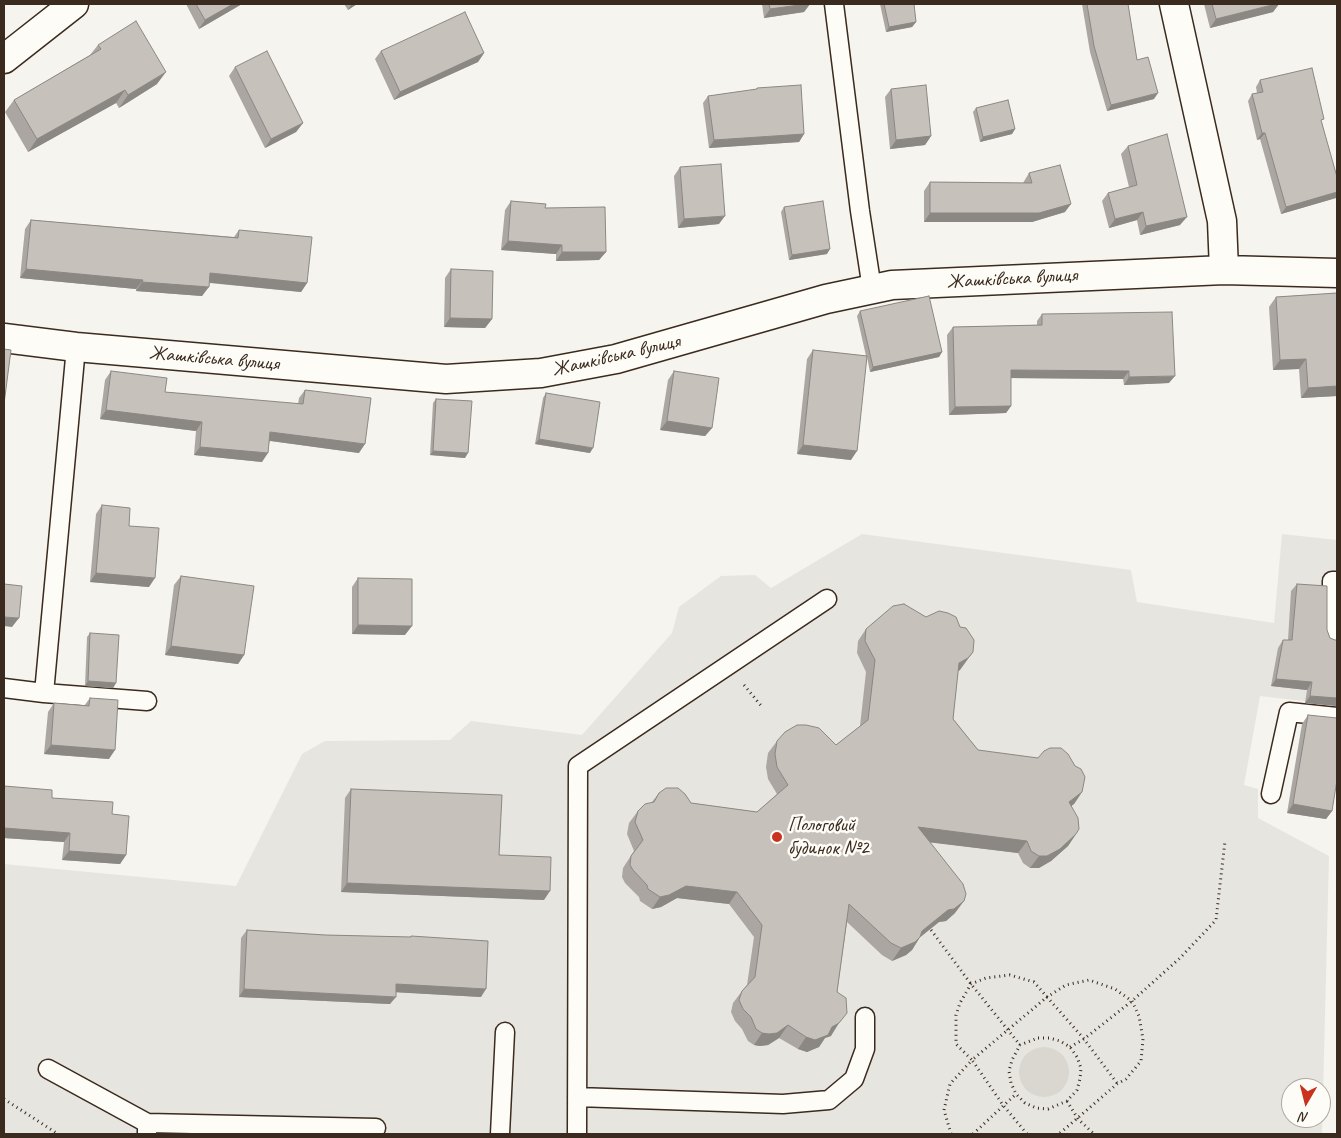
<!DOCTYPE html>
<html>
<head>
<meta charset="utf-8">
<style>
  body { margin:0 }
  #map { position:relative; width:1341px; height:1138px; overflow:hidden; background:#f5f4ee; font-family:Caveat,sans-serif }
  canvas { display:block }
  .frame { position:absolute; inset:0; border:5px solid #3b2a1e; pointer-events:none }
  .north { position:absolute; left:1281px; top:1078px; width:50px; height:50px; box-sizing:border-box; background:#fdfcf7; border:1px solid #afa8a0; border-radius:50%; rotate:188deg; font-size:14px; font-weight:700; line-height:20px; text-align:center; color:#3b2a1e }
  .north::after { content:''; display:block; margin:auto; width:18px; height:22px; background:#c8321e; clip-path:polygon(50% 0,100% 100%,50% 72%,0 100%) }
</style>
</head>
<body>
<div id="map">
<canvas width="1341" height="1138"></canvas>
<div class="frame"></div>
<div class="north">N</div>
</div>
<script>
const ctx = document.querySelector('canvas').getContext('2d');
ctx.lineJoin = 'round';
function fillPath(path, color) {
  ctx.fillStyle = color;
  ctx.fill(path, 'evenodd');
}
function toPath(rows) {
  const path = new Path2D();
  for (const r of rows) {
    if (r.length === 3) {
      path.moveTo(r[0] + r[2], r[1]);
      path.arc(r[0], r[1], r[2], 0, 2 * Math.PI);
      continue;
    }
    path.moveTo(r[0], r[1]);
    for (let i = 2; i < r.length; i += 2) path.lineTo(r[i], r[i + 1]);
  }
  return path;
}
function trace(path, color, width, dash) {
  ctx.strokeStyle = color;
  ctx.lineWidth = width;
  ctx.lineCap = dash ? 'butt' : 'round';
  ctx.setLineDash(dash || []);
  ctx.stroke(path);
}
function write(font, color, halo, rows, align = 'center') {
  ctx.font = font + ' Caveat,sans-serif';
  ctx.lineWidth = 5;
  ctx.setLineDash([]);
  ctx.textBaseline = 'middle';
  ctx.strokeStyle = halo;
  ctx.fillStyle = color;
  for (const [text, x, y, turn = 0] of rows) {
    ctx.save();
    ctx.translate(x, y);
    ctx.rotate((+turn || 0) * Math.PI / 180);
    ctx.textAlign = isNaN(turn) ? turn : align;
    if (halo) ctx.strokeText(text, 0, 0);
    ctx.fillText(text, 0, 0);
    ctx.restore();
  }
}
fillPath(toPath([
  [862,534,1131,570,1137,602,1274,623,1282,534,1337,540,1337,705,1260,696,1244,785,1258,789,1258,818,1329,856,1322,1134,4,1134,4,864,236,886,302,754,325,741,450,740,471,721,582,735,672,633,679,607,721,576,755,575,771,588],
  [1291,1088,1321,1088,1321,1118,1291,1118]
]), '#e7e5df');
fillPath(toPath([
  [1044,1072,25]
]), '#dad6d0');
const service = toPath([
  [834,4,860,211,872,289],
  [1337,581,1332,581,1332,637,1337,638],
  [4,688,44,693,147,701],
  [44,693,76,347],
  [1271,794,1289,712,1337,717],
  [48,1069,147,1123],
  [577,1097,783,1104,829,1100,854,1079,865,1049,865,1017],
  [147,1134,147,1123,376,1128],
  [500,1134,505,1032],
  [577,1134,578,766,827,599]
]);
const minor = toPath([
  [1174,4,1222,221,1224,270],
  [4,59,74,4],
  [4,338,76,347,446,379,541,373,616,359,826,299,892,285,1224,270,1337,273]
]);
trace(service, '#3b2a1e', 21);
trace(minor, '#3b2a1e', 31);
trace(toPath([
  [744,685,763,708],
  [931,930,971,984,1020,1045],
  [1038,1038,1049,1038,1060,1041,1070,1047,1077,1057,1081,1068,1080,1079,1077,1090,1067,1101,1048,1109,1036,1108,1025,1103,1016,1094,1011,1083,1009,1071,1012,1060,1020,1045,1038,1038],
  [1070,1047,1084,1039,1132,1001,1180,958,1216,920,1225,841],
  [4,1099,58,1134],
  [1067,1101,1078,1119,1094,1134],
  [951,1134,944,1110,950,1084,972,1060,956,1044,956,1015,960,1003,971,984,986,978,1010,975,1034,982,1047,997,1066,985,1089,980,1115,989,1132,1001,1139,1016,1143,1039,1141,1061,1126,1079,1117,1084,1059,1134],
  [973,1134,1016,1094],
  [1027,1134,1003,1105,972,1060,1047,997,1084,1039,1117,1083]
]), '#3b2a1e', 3, [1, 4]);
trace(service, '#fdfcf7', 18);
trace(minor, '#fdfcf7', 28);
fillPath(toPath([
  [186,4,242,4,199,29],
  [344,4,357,4,348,10],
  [762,4,810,4,804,12,764,18],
  [880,4,914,4,916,22,912,27,886,32],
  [1082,4,1128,4,1137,60,1154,99,1107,111,1090,52],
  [1204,4,1279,4,1273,12,1210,28],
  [98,45,157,84,119,108,116,103,28,152,5,112,14,100,90,55],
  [381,51,484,53,478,62,394,100,375,59],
  [235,67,303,123,296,132,265,148,229,76],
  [1260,80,1322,123,1336,198,1281,214,1260,139,1257,140,1248,101,1252,94,1257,93,1256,87],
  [757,88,804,134,799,142,709,148,703,103,708,96,756,90],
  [891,89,931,136,925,145,890,149,885,97],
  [976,108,1015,129,1012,134,980,142,973,112],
  [1128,146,1180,225,1140,235,1137,220,1109,228,1102,201,1108,193,1129,187,1121,154],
  [680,167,719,224,678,228,674,176],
  [1029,173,1065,212,1032,222,924,222,924,191,930,182,1023,183],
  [511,201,545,208,606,252,599,260,556,261,556,254,501,250,505,210],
  [784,207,827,254,789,260,781,212],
  [31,220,234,237,239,230,307,283,301,292,209,283,202,296,136,291,136,289,20,278,25,229],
  [451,269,492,319,485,328,444,327,445,278],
  [1337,293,1337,396,1301,398,1299,369,1273,370,1269,307,1276,297],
  [860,311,942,352,939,357,870,372,867,357,851,460,797,454,807,359,813,350,866,356,857,316],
  [1042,314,1169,383,1124,385,1123,379,1011,378,1011,406,1006,413,949,415,947,335,953,327,1037,325,1037,321],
  [111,371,165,392,298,404,299,398,305,390,359,453,270,441,262,462,194,455,196,431,100,419,105,380],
  [674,371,712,428,705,436,660,430,668,380],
  [546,393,590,453,535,444,543,398],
  [436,399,465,458,430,455,433,403],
  [102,505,129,526,149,587,90,582,96,514],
  [181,576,244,655,238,664,165,655,174,585],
  [358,578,405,635,352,634,352,587],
  [1297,584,1327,630,1330,638,1335,640,1337,640,1337,706,1305,703,1307,690,1271,686,1278,648,1283,640,1288,640,1291,591],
  [866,629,960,670,958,671,953,719,978,750,1082,792,1074,804,1071,806,1076,834,1068,846,1051,861,1039,868,1030,868,1023,863,1018,853,930,842,955,913,946,921,939,922,920,937,912,950,906,955,892,961,882,955,847,922,831,1036,825,1038,819,1047,807,1052,798,1049,779,1038,768,1045,760,1046,754,1045,748,1041,742,1029,735,1021,731,1012,733,1003,742,991,747,985,754,937,729,904,677,898,661,907,652,909,640,901,639,897,625,883,622,877,623,868,634,851,627,834,629,823,638,811,652,802,659,793,691,803,757,812,777,794,768,779,766,767,768,753,777,741,836,745,860,726,866,672,857,653,858,641],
  [90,633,116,683,113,688,85,686,87,637],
  [90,698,109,759,44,754,48,712,54,703,84,706],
  [1308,715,1332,811,1326,819,1287,813,1302,724],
  [4,786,112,814,126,855,120,864,62,860,64,842,4,838],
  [351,789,499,855,544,900,341,892,345,798],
  [247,930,325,935,410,937,411,936,481,997,396,992,390,1004,239,997,241,938]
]), '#aba6a1');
fillPath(toPath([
  [233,4,242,4,199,29,205,20],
  [353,4,357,4,348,10,351,5],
  [807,4,810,4,804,12,764,18,770,9],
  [1276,4,1279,4,1273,12,1210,28,1216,19],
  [916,22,912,27,886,32,889,27],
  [484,53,478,62,394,100,400,92],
  [166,72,157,84,119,108,128,95],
  [125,90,116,103,28,152,37,139],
  [1158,93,1154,99,1107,111,1111,105],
  [303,123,296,132,265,148,271,139],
  [1015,129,1012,134,980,142,983,137],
  [1262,133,1265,133,1260,139,1257,140],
  [804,134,799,142,709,148,714,140],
  [931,136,925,145,890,149,896,140],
  [1337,192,1337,197,1336,198,1281,214,1286,207],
  [1071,204,1065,212,1032,222,924,222,930,213],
  [1143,212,1137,220,1109,228,1115,219],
  [725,216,719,224,678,228,684,219],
  [1187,217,1180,225,1140,235,1146,226],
  [508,241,562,245,556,254,501,250],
  [830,249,827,254,789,260,792,255],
  [562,252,606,252,599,260,556,261],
  [26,269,143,280,136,289,20,278],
  [210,273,307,283,301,292,204,282],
  [142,282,209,287,202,296,136,291],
  [450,318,492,319,485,328,444,327],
  [942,352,939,357,870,372,873,367],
  [1306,359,1299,369,1273,370,1280,360],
  [1011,370,1129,371,1123,379,1005,378],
  [1175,376,1169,383,1124,385,1129,377],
  [1337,386,1337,396,1301,398,1308,388],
  [1011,406,1006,413,949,415,955,407],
  [106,410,202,422,196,431,100,419],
  [667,421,712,428,705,436,660,430],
  [270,432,365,444,359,453,264,440],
  [539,439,593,448,590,453,535,444],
  [803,445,857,451,851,460,797,454],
  [200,447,268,453,262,462,194,455],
  [433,451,468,453,465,458,430,455],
  [96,573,155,578,149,587,90,582],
  [4,617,19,618,12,627,4,626],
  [358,625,412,626,405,635,352,634],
  [171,646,244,655,238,664,165,655],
  [973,652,960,670,951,675,959,663],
  [1276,679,1312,682,1307,690,1271,686],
  [88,681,116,683,113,688,85,686],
  [1310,696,1337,698,1337,706,1305,703],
  [51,745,115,750,109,759,44,754],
  [1082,792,1074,804,1061,814,1069,802],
  [1293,804,1332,811,1326,819,1287,813],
  [918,827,1027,841,1018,853,910,840],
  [4,828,70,833,64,842,4,838],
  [1076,834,1068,846,1051,861,1039,868,1030,868,1039,856],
  [69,851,126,855,120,864,62,860],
  [347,883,550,891,544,900,341,892],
  [686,886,737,892,729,904,677,898,661,907,652,909,660,897],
  [964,901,955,913,946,921,939,922,913,943,922,931,948,910],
  [920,937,912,950,906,955,892,961,901,948],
  [396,984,486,989,481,997,391,992],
  [244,989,396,997,390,1004,239,997],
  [839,1023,831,1036,825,1038,819,1047,807,1052,798,1049,806,1037],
  [788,1025,779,1038,768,1045,760,1046,754,1045,762,1033]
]), '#8b8783');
const building = toPath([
  [196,4,233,4,205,20,196,4],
  [769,4,807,4,770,9,769,4],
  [884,4,914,4,916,22,889,27,884,4],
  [1087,4,1128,4,1137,60,1148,57,1158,93,1111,105,1094,46,1087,4],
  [1212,4,1276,4,1216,19,1212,4],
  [465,12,484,53,400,92,381,51,465,12],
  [136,21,166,72,128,95,125,90,37,139,14,100,101,49,98,45,136,21],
  [267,51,303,123,271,139,235,67,267,51],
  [1312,68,1324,119,1321,120,1337,177,1337,192,1286,207,1265,133,1262,133,1252,94,1263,92,1260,80,1312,68],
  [801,85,804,134,714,140,708,96,757,89,757,88,801,85],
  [926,85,931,136,896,140,891,89,926,85],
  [1008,100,1015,129,983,137,976,108,1008,100],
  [1167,134,1187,217,1146,226,1143,212,1115,219,1108,193,1137,185,1128,146,1167,134],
  [721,164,725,216,684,219,680,167,721,164],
  [1060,165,1071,204,1039,213,930,213,930,182,1032,183,1029,173,1060,165],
  [511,201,546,204,545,208,605,207,606,252,562,252,562,245,508,241,511,201],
  [823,201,830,249,792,255,784,207,823,201],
  [31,220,238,238,239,230,312,237,307,283,210,273,209,287,142,282,143,280,26,269,31,220],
  [451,269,493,271,492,319,450,318,451,269],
  [1337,293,1337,386,1308,388,1306,359,1280,360,1276,297,1337,293],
  [929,296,942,352,873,367,860,311,929,296],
  [1172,312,1175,376,1129,377,1129,371,1011,370,1011,406,955,407,953,327,1042,325,1042,314,1172,312],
  [4,349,11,350,4,404,4,349],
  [813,350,867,356,857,451,803,445,813,350],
  [111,371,167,378,165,392,303,404,305,390,371,398,365,444,270,432,268,453,200,447,202,422,106,410,111,371],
  [674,371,719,378,712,428,667,421,674,371],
  [546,393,600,402,593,448,539,439,546,393],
  [436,399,472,401,468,453,433,451,436,399],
  [102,505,130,508,129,526,159,528,155,578,96,573,102,505],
  [181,576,254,586,244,655,171,646,181,576],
  [358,578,412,579,412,626,358,625,358,578],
  [4,584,22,586,19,618,4,617,4,584],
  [1297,584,1327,586,1327,630,1330,638,1335,640,1337,640,1337,698,1310,696,1312,682,1276,679,1283,640,1292,640,1297,584],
  [904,604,926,617,939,611,948,613,956,617,960,627,966,628,974,640,973,652,968,658,959,663,953,719,978,750,1038,758,1044,751,1050,748,1061,748,1068,754,1075,766,1081,769,1085,777,1082,792,1069,802,1078,818,1079,829,1076,834,1060,849,1047,856,1039,856,1031,851,1027,841,918,827,963,884,966,894,964,901,954,909,948,910,922,931,920,937,915,942,901,948,891,943,849,904,837,992,846,998,847,1013,839,1023,832,1027,828,1035,815,1040,806,1037,788,1025,777,1033,769,1034,762,1033,756,1029,751,1017,743,1009,739,1000,742,991,755,977,762,925,737,892,686,886,669,895,660,897,648,889,647,885,633,870,630,865,631,856,643,840,635,822,638,811,645,804,654,802,659,793,666,788,678,788,685,794,691,803,757,812,788,785,777,767,775,754,777,741,785,732,797,725,806,725,819,728,836,745,868,720,875,660,865,641,866,629,893,606,904,604],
  [90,633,119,635,116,683,88,681,90,633],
  [90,698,118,700,115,750,51,745,54,703,89,706,90,698],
  [1308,715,1337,718,1337,780,1332,811,1293,804,1308,715],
  [4,786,52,790,52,798,113,802,112,814,129,816,126,855,69,851,70,833,4,828,4,786],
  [351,789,502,795,499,855,551,857,550,891,347,883,351,789],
  [247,930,325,935,411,937,411,936,488,941,486,989,396,984,396,997,244,989,247,930]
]);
fillPath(building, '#c7c1bb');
trace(building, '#8b8783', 1);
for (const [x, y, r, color] of [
  [777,837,6,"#c8321e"]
]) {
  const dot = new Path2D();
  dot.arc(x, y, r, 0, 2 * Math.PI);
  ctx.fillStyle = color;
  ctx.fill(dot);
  trace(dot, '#fdfcf7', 2);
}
write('20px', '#3b2a1e', '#fdfcf7', [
  ["Жашківська вулиця",1012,279,-3],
  ["Жашківська вулиця",616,356,-13],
  ["Жашківська вулиця",214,359,5]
]);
write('20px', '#3b2a1e', '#fdfcf7', [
  ["Пологовий",788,826],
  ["будинок №2",788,849]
], 'left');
</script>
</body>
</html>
